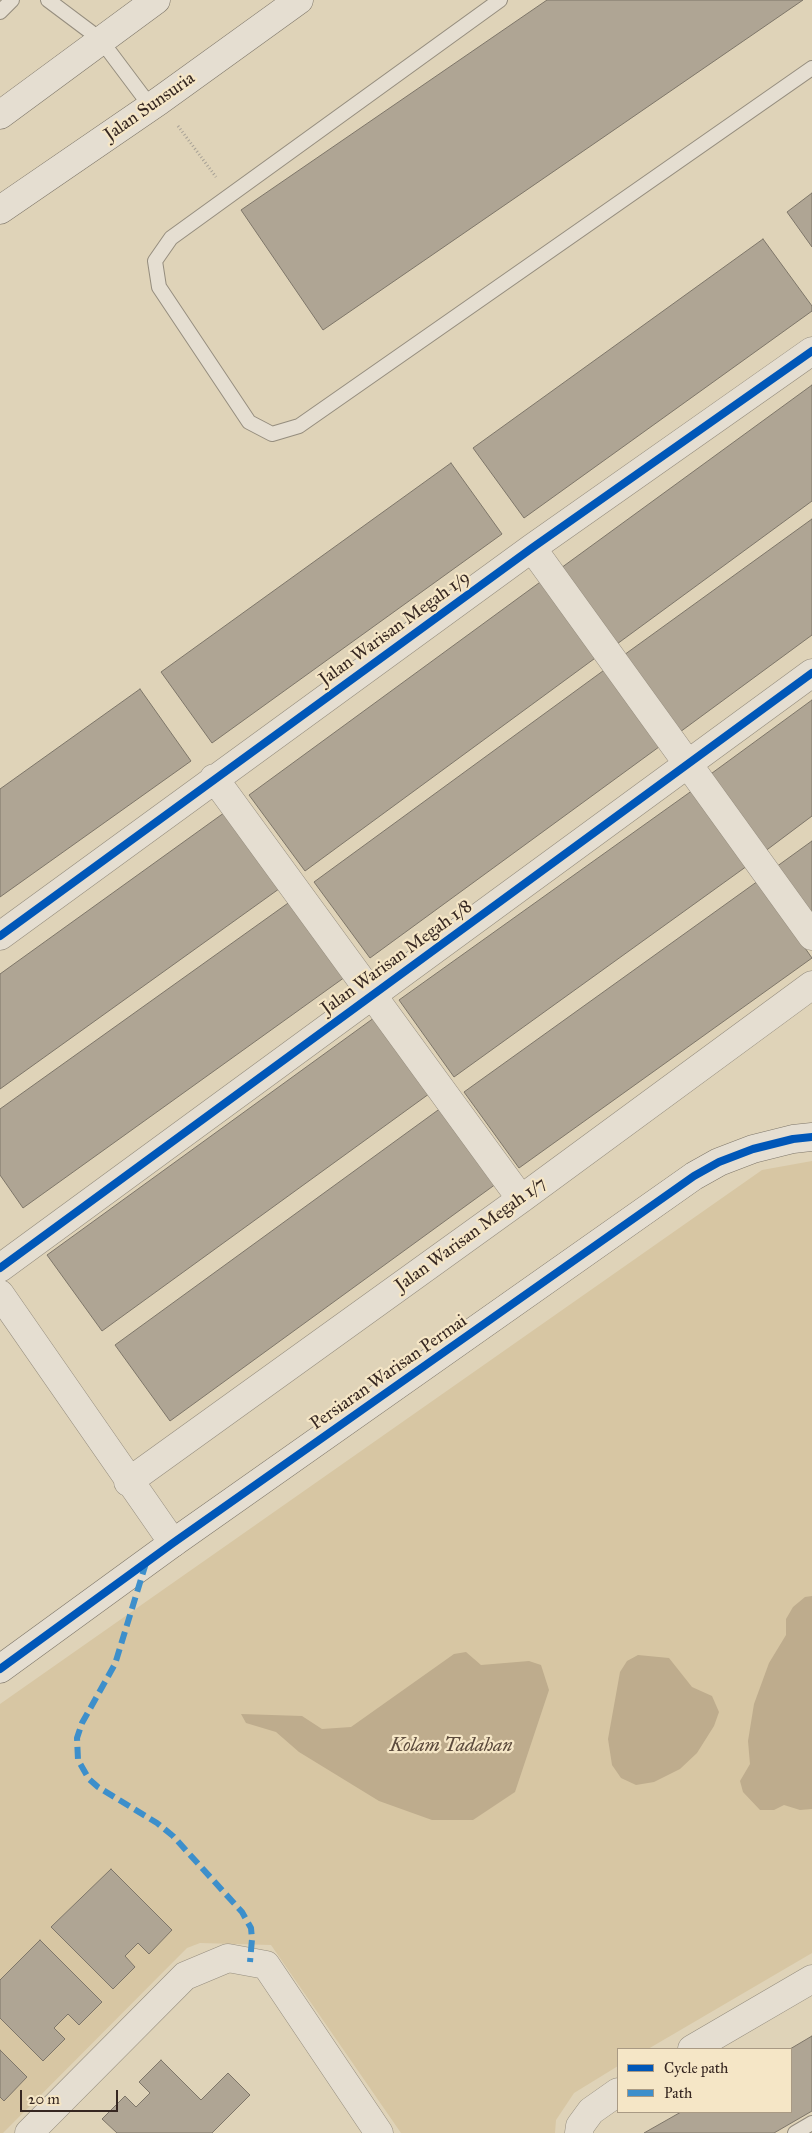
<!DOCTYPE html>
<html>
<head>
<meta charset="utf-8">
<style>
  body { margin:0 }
  #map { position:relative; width:812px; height:2133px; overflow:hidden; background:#dfd3b8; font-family:"IM FELL Great Primer",serif }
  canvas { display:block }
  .legend { position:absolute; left:617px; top:2048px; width:175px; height:65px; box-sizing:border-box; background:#f5e6c6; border:1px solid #a99a84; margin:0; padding:6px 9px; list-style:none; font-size:15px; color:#362721 }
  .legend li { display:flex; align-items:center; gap:10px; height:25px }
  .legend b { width:25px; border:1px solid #a99a84 }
  .scale { position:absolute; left:20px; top:2090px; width:98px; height:22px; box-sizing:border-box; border:2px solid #362721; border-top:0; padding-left:6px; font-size:15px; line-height:18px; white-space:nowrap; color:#362721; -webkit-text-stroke:4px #f5e6c6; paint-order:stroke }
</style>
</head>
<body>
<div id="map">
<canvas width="812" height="2133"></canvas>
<ul class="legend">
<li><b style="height:6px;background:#0057b8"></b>Cycle path</li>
<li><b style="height:6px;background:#3d8fcb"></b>Path</li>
</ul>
<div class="scale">20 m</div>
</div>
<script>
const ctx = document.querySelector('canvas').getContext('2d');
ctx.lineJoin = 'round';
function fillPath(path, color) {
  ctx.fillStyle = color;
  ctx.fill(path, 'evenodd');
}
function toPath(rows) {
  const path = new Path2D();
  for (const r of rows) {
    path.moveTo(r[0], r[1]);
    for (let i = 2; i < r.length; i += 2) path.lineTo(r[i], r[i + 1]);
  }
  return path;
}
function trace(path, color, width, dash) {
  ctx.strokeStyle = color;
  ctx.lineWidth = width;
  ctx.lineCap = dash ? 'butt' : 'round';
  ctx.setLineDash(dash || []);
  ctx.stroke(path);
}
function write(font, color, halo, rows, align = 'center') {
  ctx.font = font + ' "IM FELL Great Primer",serif';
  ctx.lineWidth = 4.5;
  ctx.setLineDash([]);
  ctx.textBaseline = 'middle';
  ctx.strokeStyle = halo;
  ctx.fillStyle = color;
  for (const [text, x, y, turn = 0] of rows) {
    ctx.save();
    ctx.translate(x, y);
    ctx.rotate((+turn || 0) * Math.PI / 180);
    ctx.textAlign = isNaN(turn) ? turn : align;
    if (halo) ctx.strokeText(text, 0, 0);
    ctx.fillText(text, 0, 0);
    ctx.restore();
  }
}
fillPath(toPath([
  [812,1161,812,1953,648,2049,618,2049,618,2066,574,2093,556,2120,555,2133,401,2133,271,1945,200,1943,187,1948,3,2133,0,2133,0,1704,762,1170]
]), '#d7c6a3');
fillPath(toPath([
  [812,1596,812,1809,800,1810,784,1805,774,1810,760,1810,743,1792,740,1781,750,1764,748,1741,754,1704,769,1663,786,1635,786,1619,793,1607,805,1597],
  [466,1652,481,1665,529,1661,541,1665,549,1690,515,1792,473,1820,432,1820,379,1801,299,1752,276,1732,246,1723,241,1714,302,1716,322,1729,351,1727,454,1654],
  [638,1655,669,1658,692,1687,712,1696,719,1712,714,1726,697,1753,680,1769,654,1782,636,1785,621,1778,612,1765,608,1739,620,1672,627,1661]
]), '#beac8d');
const building = toPath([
  [547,0,803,0,323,330,241,210,547,0],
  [812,193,812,247,787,212,812,193],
  [763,239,812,306,812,311,524,518,473,448,763,239],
  [812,385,812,501,617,644,561,568,812,385],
  [451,463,502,534,212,743,161,672,451,463],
  [812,519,812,635,680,732,624,655,812,519],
  [543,580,598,656,305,871,249,795,543,580],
  [607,668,663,744,370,958,314,882,607,668],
  [140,689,191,761,0,897,0,789,140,689],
  [812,700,812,816,764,852,708,776,812,700],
  [693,790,747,866,454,1077,399,1000,693,790],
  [228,810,283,886,0,1089,0,974,228,810],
  [812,841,812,916,776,867,812,841],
  [758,881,812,958,519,1168,464,1092,758,881],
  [291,901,345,977,23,1208,0,1175,0,1109,291,901],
  [378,1015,433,1091,102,1331,47,1255,378,1015],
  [445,1105,500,1181,170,1421,115,1345,445,1105],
  [111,1869,172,1930,149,1954,138,1943,125,1956,135,1967,113,1989,51,1927,111,1869],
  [40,1940,102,2002,79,2025,68,2014,54,2028,65,2039,43,2061,0,2018,0,1980,40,1940],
  [812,2036,812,2111,774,2133,644,2133,681,2112,791,2112,790,2049,812,2036],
  [0,2050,27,2077,4,2101,0,2097,0,2050],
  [161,2060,201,2100,228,2073,250,2095,212,2133,117,2133,102,2119,125,2096,136,2107,150,2093,139,2082,161,2060]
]);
fillPath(building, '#afa594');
trace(building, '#7e7669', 1);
const lane = toPath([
  [48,0,100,39,151,107],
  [500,0,171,238,155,261,159,287,249,422,272,434,299,426,812,68],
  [0,12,12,0],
  [795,2133,812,2123]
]);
const street = toPath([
  [532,548,812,936],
  [214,778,521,1199],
  [0,936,532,548,812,351],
  [0,1268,812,673],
  [0,1294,173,1543],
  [128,1482,521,1199,812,985],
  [692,2049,812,1979],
  [29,2133,185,1976,228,1958,266,1965,379,2133],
  [579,2133,580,2126,591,2111,618,2092]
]);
const secondary = toPath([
  [0,115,156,0],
  [0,210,159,101,299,0],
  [0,1669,173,1543,694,1176,719,1162,753,1149,793,1139,812,1137]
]);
trace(lane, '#958d7e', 16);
trace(street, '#958d7e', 29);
trace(secondary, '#7e7669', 29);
trace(toPath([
  [178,126,216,177]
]), '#a7a196', 3, [1, 2.5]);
trace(lane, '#e5ded1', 14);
trace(street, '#e5ded1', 28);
trace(secondary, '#e5ded1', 28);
trace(toPath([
  [146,1563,115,1664,82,1723,77,1738,78,1760,89,1779,98,1787,157,1823,173,1836,242,1912,251,1928,252,1939,250,1962]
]), '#3d8fcb', 6, [12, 6]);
trace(toPath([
  [0,936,532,548,812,351],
  [0,1268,812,673],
  [0,1669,173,1543,694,1176,719,1162,753,1149,793,1139,812,1137]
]), '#0057b8', 8);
write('18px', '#362721', '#f5e6c6', [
  ["Jalan Sunsuria",150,107,-35],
  ["Jalan Warisan Megah 1/9",395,629,-36],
  ["Jalan Warisan Megah 1/8",397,958,-36],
  ["Jalan Warisan Megah 1/7",471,1235,-36],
  ["Persiaran Warisan Permai",389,1373,-35]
]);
write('italic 19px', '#5b4a3c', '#f5e6c6', [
  ["Kolam Tadahan",451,1746]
]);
</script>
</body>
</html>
